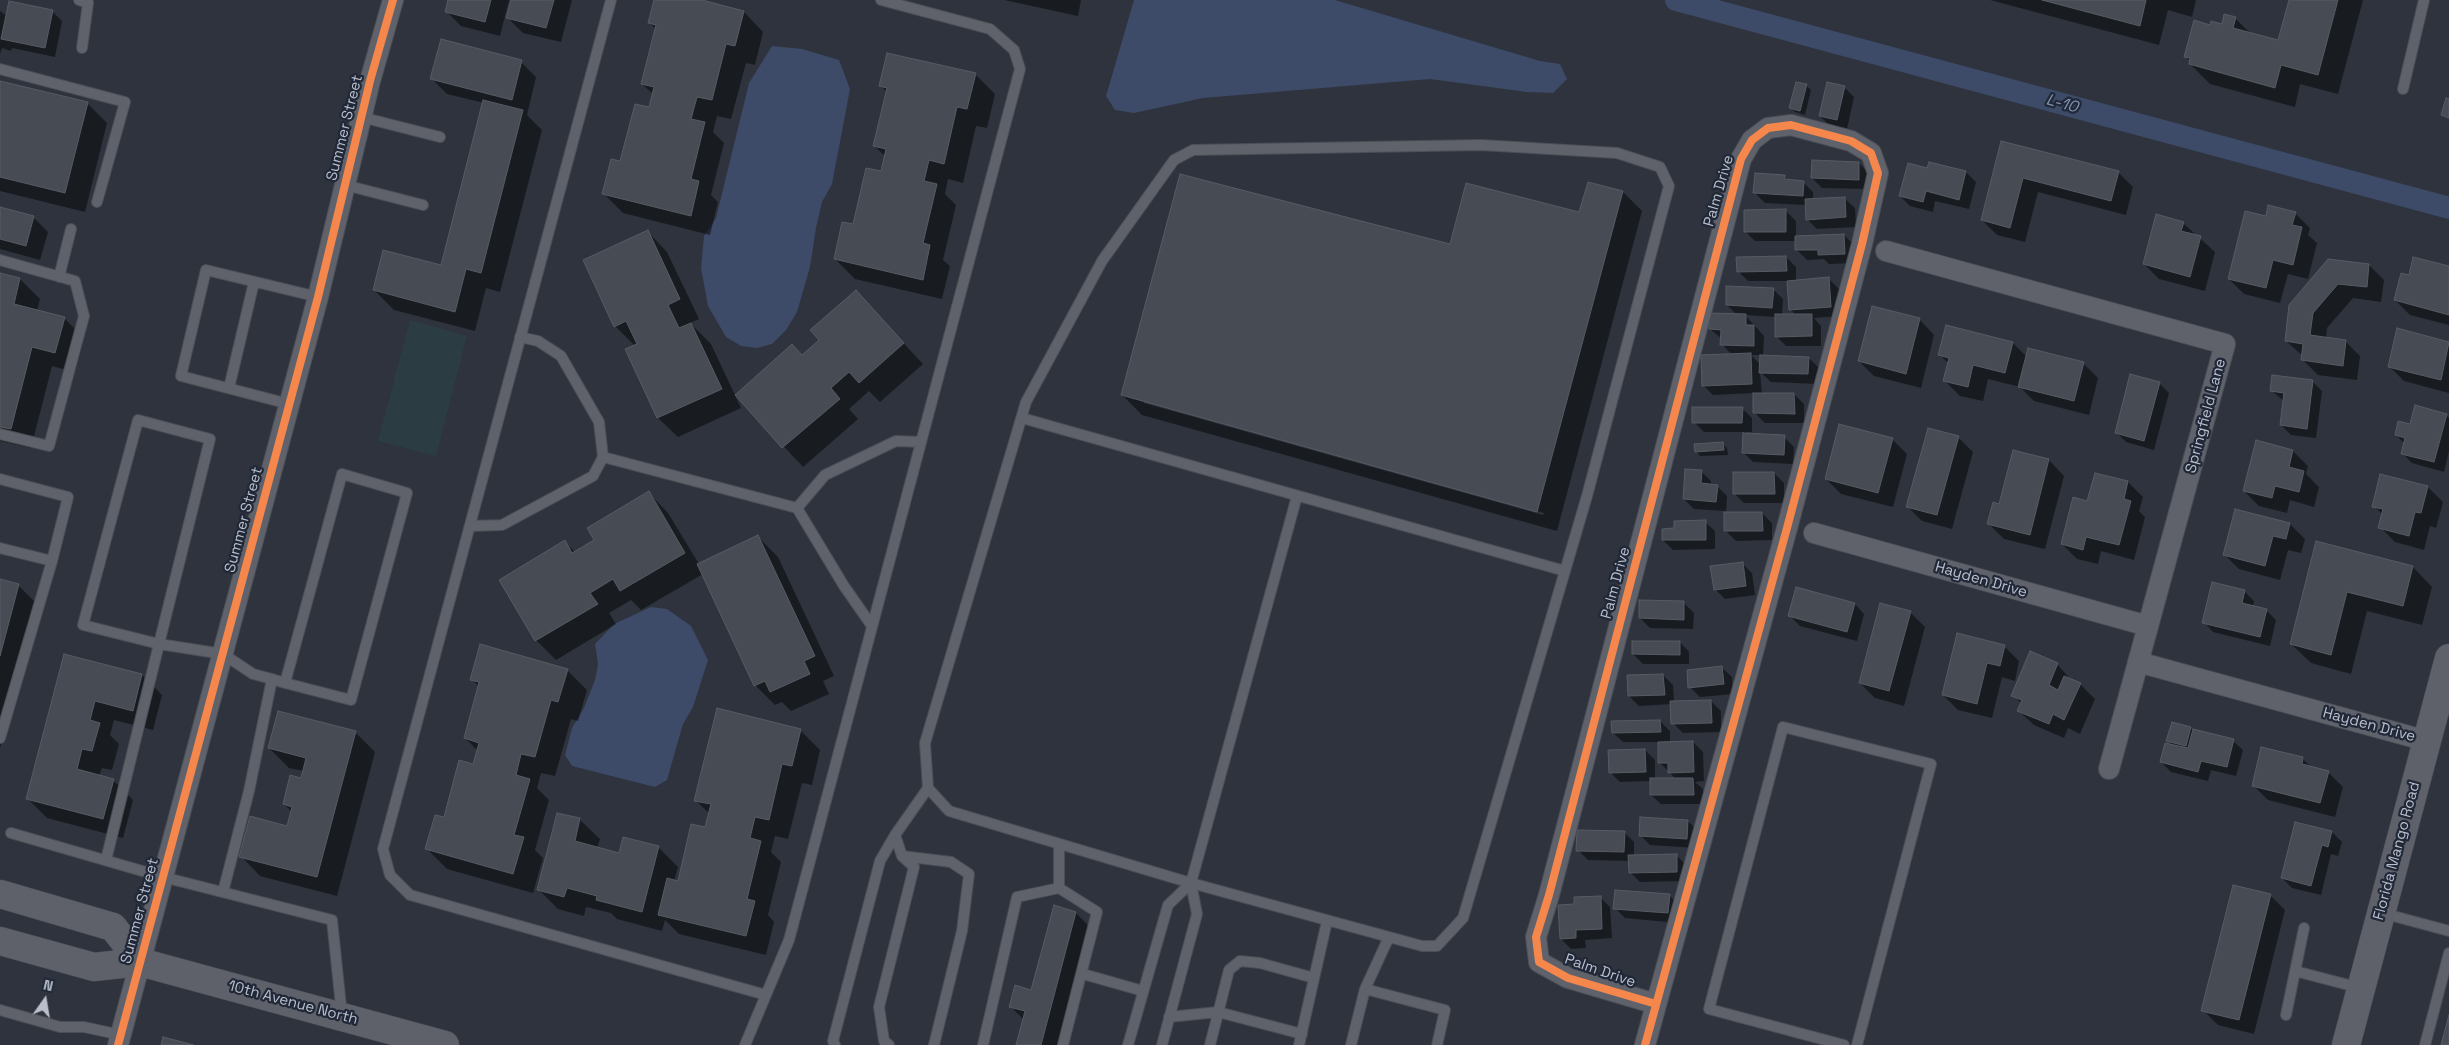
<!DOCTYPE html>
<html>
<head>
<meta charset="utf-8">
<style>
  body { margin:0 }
  #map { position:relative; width:2449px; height:1045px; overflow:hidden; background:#2e333d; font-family:"Space Grotesk",sans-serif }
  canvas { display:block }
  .north { position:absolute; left:20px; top:975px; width:50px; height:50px; -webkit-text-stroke:4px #212838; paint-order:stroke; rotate:13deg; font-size:14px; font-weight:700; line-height:20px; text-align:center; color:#babfcc }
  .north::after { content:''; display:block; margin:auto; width:18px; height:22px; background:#babfcc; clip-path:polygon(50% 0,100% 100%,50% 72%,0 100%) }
</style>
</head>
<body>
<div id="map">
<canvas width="2449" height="1045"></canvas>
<div class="north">N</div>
</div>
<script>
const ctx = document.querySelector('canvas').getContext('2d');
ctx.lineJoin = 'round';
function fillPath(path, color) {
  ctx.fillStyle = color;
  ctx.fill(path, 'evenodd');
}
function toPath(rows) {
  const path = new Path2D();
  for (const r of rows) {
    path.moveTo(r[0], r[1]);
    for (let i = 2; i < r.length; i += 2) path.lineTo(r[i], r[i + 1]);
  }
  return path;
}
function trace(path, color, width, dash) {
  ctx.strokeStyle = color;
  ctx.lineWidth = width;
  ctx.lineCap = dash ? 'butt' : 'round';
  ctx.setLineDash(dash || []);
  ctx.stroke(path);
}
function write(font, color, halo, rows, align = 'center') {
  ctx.font = font + ' "Space Grotesk",sans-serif';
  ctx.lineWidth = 4.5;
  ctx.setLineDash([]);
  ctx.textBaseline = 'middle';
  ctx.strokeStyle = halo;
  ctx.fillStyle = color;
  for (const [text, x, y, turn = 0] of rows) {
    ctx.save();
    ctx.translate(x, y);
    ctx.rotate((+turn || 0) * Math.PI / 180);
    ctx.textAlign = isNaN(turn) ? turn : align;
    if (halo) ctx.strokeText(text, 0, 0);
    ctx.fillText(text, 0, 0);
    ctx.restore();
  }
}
fillPath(toPath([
  [410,320,467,336,436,456,378,441]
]), '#2b3d43');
fillPath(toPath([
  [1134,0,1335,0,1540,61,1560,64,1567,79,1553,93,1527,92,1430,79,1203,98,1134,113,1115,110,1106,96],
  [772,46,802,49,839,60,850,89,832,184,822,202,816,228,810,267,797,312,786,330,772,344,757,348,741,346,726,337,708,306,701,268,704,236,716,218,749,83],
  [651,607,667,609,691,626,708,660,693,707,683,724,667,780,655,787,572,766,565,755,572,728,584,708,595,680,598,664,595,644,614,624]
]), '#3d4b68');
fillPath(toPath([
  [449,0,509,0,500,36,461,26,446,11],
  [512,0,572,0,561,42,523,33,508,18],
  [655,0,697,0,744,12,763,32,755,65,746,63,731,119,717,116,713,132,724,143,711,195,718,202,710,235,623,213,603,193,650,109,654,95,642,84,656,29,649,23],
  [1004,0,1081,0,1078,16],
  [1990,0,2196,0,2192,17,2168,10,2159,45],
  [2288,0,2363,0,2338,94,2300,84,2295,107,2210,84,2190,64,2190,61,2185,56,2211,26,2223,26,2235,18,2251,34,2279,41,2290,2],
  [0,11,7,16,52,11,62,21,55,57,12,48,11,51,2,48,0,54],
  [521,62,536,77,527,115,542,130,500,292,486,288,475,331,394,310,374,290,442,267,484,103,447,94,432,79],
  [975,74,995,94,987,128,976,126,963,183,948,179,945,194,956,205,943,260,950,266,942,299,855,279,835,259,882,173,886,157,874,146,887,92,881,86],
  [0,82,87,103,107,123,85,212,0,191],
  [1806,85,1811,90,1805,115,1795,112,1791,108],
  [1844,87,1854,97,1847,129,1830,126,1820,116],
  [2002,142,2118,172,2133,187,2126,215,2038,192,2025,242,1997,235,1982,220],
  [1859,163,1869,173,1868,189,1822,188,1812,178],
  [1928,170,1966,172,1976,182,1969,209,1935,201,1933,212,1910,206,1900,196],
  [1784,176,1790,181,1803,182,1813,192,1813,200,1845,199,1855,208,1856,227,1817,229,1807,219,1806,205,1765,203,1755,193],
  [1623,192,1642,211,1557,531,1142,415,1122,395,1451,246,1580,213],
  [1144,400,1544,513,1543,515,1144,403],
  [0,208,33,217,48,232,40,260,0,249],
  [1786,211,1796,221,1796,237,1844,235,1854,245,1854,263,1829,264,1824,259,1807,260,1797,250,1796,241,1755,241,1745,231],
  [2295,213,2310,228,2308,235,2317,243,2308,279,2288,274,2280,303,2244,294,2229,279,2266,217],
  [2183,223,2215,252,2205,291,2159,279,2144,264],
  [648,232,667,252,699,319,690,323,711,344,741,408,678,437,658,418,626,350,635,346,615,326],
  [1786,257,1796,267,1796,281,1829,279,1839,289,1841,316,1814,318,1821,326,1821,346,1786,346,1776,336,1776,317,1745,315,1764,336,1763,356,1809,358,1819,368,1818,384,1771,382,1760,372,1762,394,1794,394,1804,404,1804,423,1765,423,1755,413,1755,393,1713,395,1703,385,1732,355,1722,344,1722,339,1710,329,1737,315,1727,305,1773,289,1783,299,1782,316,1797,316,1790,309,1788,281,1748,281,1738,271],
  [1751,355,1761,355,1761,365],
  [2369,265,2384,280,2381,302,2353,298,2327,328,2326,338,2345,341,2360,356,2357,380,2318,375,2303,360,2303,356,2286,341,2290,305],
  [2449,268,2449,325,2410,315,2395,300,2410,276],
  [0,274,20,279,40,299,37,311,64,318,84,338,75,372,52,366,31,448,0,441],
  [856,292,923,364,880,402,869,391,849,409,858,419,803,467,736,395,803,356,821,340],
  [1920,320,1934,335,1921,388,1874,376,1859,361],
  [2398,330,2449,343,2449,393,2404,381,2389,366],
  [2013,343,2027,357,2083,363,2098,378,2089,415,2034,401,2020,387,1988,379,1983,401,1960,396,1945,381,1949,364,1940,355],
  [2312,381,2322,391,2316,438,2291,435,2281,425,2284,401,2272,391],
  [2159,383,2169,393,2154,450,2126,442,2116,432],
  [1742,408,1752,418,1752,432,1746,432,1746,435,1784,437,1794,447,1793,464,1753,462,1743,452,1744,432,1704,432,1694,422],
  [2446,415,2449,418,2449,451,2444,472,2412,463,2402,453,2405,444,2396,435,2411,425],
  [1958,437,1973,452,1952,529,1922,521,1907,506],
  [1892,439,1907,454,1893,507,1841,494,1826,479],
  [2257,442,2293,451,2308,466,2306,474,2319,487,2314,507,2290,500,2287,513,2259,506,2244,491],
  [1723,444,1727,448,1728,455,1700,456,1696,451],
  [2014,452,2049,460,2064,476,2045,549,2004,539,1989,524,2000,505],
  [1701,471,1711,481,1711,485,1717,486,1727,496,1726,513,1762,513,1772,523,1772,540,1736,541,1726,531,1725,511,1694,509,1684,499],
  [1774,473,1784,483,1784,503,1744,503,1734,493],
  [2128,482,2143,497,2139,511,2145,517,2134,560,2101,551,2098,564,2077,559,2062,544,2088,502],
  [2428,487,2443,502,2436,528,2430,526,2424,550,2395,542,2380,527,2383,515,2374,506],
  [649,493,668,513,699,564,758,537,778,557,834,676,823,681,829,694,791,711,782,702,775,705,755,685,703,574,641,610,631,600,609,613,616,624,556,660,536,640,565,542,575,552,596,540],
  [1705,522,1715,531,1715,549,1673,550,1663,540,1676,530],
  [2290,524,2305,539,2301,553,2288,550,2280,580,2239,569,2224,554],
  [2317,542,2413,567,2432,587,2422,625,2367,611,2351,674,2311,663,2291,644],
  [1742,563,1752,573,1755,595,1725,599,1715,589],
  [0,580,18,585,38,605,0,748],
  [2244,591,2254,601,2253,607,2266,610,2276,620,2270,646,2213,632,2204,622],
  [1684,603,1694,613,1693,629,1650,628,1640,618],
  [1855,604,1864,614,1857,641,1800,626,1790,616],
  [1910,612,1925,627,1904,706,1875,698,1860,683],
  [1680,642,1689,652,1689,664,1643,664,1633,654],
  [2004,646,2019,661,2015,681,2002,677,1992,718,1958,710,1943,695],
  [65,656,142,675,162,695,153,730,114,720,110,735,119,744,112,770,102,768,99,776,113,780,133,800,123,838,47,818,27,798],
  [2057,664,2072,681,2080,684,2095,699,2080,734,2068,728,2064,738,2034,725,2019,711,2022,704,2013,695],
  [1722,668,1732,677,1733,694,1700,697,1690,687],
  [567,670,587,690,578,721,571,719,555,776,541,773,537,788,549,800,535,850,543,858,533,893,447,869,427,849,474,765,478,751,465,738,479,687,472,679],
  [1663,675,1673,685,1674,702,1711,701,1721,711,1721,732,1683,733,1673,723,1672,704,1639,706,1629,696],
  [1660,721,1670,731,1670,743,1693,742,1703,752,1704,781,1695,782,1703,789,1703,804,1661,804,1651,795,1651,781,1620,782,1610,772,1645,750,1655,760,1655,779,1676,779,1660,763,1659,742,1623,742,1613,733],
  [2172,723,2233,741,2243,750,2236,776,2211,770,2208,781,2171,772,2161,762,2173,746,2168,740],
  [800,730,820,750,812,785,802,783,788,839,775,836,771,852,781,862,768,915,774,922,766,955,679,934,665,920,662,931,617,919,611,913,586,907,584,916,558,909,538,889,557,814,580,820,600,839,597,848,620,854,658,847,678,867,674,881,679,882,706,829,710,814,695,800],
  [355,732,375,752,337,896,260,876,241,856,288,827,292,812,284,804,302,780,304,771,289,768,269,748],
  [2262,748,2303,759,2312,768,2328,772,2343,787,2335,817,2268,800,2253,785],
  [1688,821,1698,831,1697,848,1650,845,1640,835],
  [1624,832,1634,842,1634,856,1676,855,1686,865,1686,881,1640,882,1630,872,1629,861,1588,860,1578,850],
  [2332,832,2342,842,2338,856,2331,854,2321,895,2292,888,2282,878],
  [1669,895,1679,905,1677,923,1625,918,1615,908],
  [2270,895,2285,910,2254,1034,2218,1025,2203,1010],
  [1600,897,1610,907,1612,938,1585,940,1586,948,1571,949,1561,939,1576,905],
  [1076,913,1091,928,1060,1045,1017,1045,1024,1020,1011,1007,1032,991]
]), '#0007');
trace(toPath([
  [1676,0,2449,208]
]), '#3d4b68', 22);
const building = toPath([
  [448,0,491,0,485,22,445,12,448,0],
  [511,0,554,0,546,28,506,18,511,0],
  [654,0,702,0,744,11,735,46,726,44,712,100,697,97,691,119,705,122,691,179,699,181,691,216,602,194,611,159,620,161,635,104,649,107,654,87,641,84,656,25,648,23,654,0],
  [2042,0,2146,0,2140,26,2042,0],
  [2289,0,2338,0,2318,75,2281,65,2275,88,2189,64,2190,58,2184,57,2194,20,2210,25,2211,21,2222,24,2224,14,2236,17,2233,28,2278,40,2289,0],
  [9,1,53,10,45,48,1,39,9,1],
  [441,39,522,60,512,100,430,79,441,39],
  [887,53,976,73,967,109,957,107,944,164,929,160,924,181,937,184,923,243,930,245,923,280,834,259,842,222,853,224,866,168,881,171,886,149,873,146,887,88,879,86,887,53],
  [0,81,88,102,65,193,0,177,0,81],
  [1796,82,1807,84,1800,111,1789,108,1796,82],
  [1827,82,1845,86,1837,120,1819,116,1827,82],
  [2446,98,2449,99,2449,118,2441,115,2446,98],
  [483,100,523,110,481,273,466,269,455,312,373,290,383,250,441,265,483,100],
  [2001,141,2119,171,2111,201,2023,178,2010,228,1981,220,2001,141],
  [1812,160,1859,162,1859,180,1811,178,1812,160],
  [1929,162,1966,171,1959,200,1926,191,1923,202,1899,196,1908,163,1927,168,1929,162],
  [1755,173,1785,175,1785,179,1804,181,1803,196,1753,193,1755,173],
  [1180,174,1450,244,1466,183,1579,212,1588,182,1623,191,1537,512,1121,395,1180,174],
  [1845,197,1846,217,1806,220,1805,199,1845,197],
  [2268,205,2296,212,2292,225,2302,227,2293,265,2273,260,2266,288,2228,279,2245,211,2266,216,2268,205],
  [0,207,34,216,26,246,0,239,0,207],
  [1786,209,1786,232,1744,232,1744,210,1786,209],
  [2156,214,2184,222,2181,231,2201,236,2190,277,2143,264,2156,214],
  [648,230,680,299,668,305,679,328,691,323,722,389,657,418,625,349,637,344,626,321,614,327,583,260,648,230],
  [1844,234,1845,254,1818,255,1818,250,1795,250,1795,236,1844,234],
  [1786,256,1787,271,1737,272,1736,257,1786,256],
  [2413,257,2449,266,2449,315,2394,300,2401,273,2409,275,2413,257],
  [2328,259,2369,264,2367,287,2338,284,2313,313,2310,335,2346,340,2343,366,2301,360,2303,344,2285,341,2289,305,2328,259],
  [0,273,20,278,14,304,65,317,55,353,32,347,11,429,0,427,0,273],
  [1829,277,1831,307,1789,310,1787,281,1829,277],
  [1726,286,1774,288,1772,308,1726,305,1726,286],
  [856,290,904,343,859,383,849,372,831,388,840,399,782,448,735,395,792,344,802,355,819,340,810,330,856,290],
  [1872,306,1920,318,1906,374,1858,361,1872,306],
  [1709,313,1746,314,1746,325,1754,325,1754,346,1720,345,1721,330,1709,329,1709,313],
  [1775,314,1812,314,1812,336,1775,337,1775,314],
  [1946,325,2013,342,2005,373,1973,365,1968,387,1943,381,1949,358,1938,355,1946,325],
  [2397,328,2449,342,2441,380,2388,367,2397,328],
  [2028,348,2084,362,2074,401,2018,387,2028,348],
  [1751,353,1752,384,1702,386,1701,355,1751,353],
  [1760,355,1809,357,1808,374,1759,373,1760,355],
  [2130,374,2160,382,2144,441,2115,433,2130,374],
  [2272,375,2313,380,2307,429,2280,425,2284,393,2270,391,2272,375],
  [1753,393,1794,393,1795,414,1753,413,1753,393],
  [2415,405,2447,414,2434,462,2401,454,2405,438,2395,435,2398,421,2410,424,2415,405],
  [1692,407,1743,407,1742,423,1692,423,1692,407],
  [1839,424,1893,438,1878,493,1825,479,1839,424],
  [1928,428,1959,436,1937,515,1906,507,1928,428],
  [1743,433,1785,435,1784,455,1742,453,1743,433],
  [2256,440,2293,450,2289,467,2304,471,2299,492,2275,486,2272,498,2243,491,2256,440],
  [1723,442,1724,450,1695,452,1694,444,1723,442],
  [2013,450,2049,459,2030,535,1987,524,1993,502,1999,504,2013,450],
  [1685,469,1702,470,1701,483,1718,485,1716,502,1683,499,1685,469],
  [1733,472,1774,472,1775,494,1733,494,1733,472],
  [2095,473,2128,481,2124,499,2131,501,2119,545,2086,537,2083,550,2061,544,2073,497,2087,501,2095,473],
  [2380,474,2428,486,2421,513,2415,512,2409,536,2378,528,2383,509,2372,507,2380,474],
  [649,491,685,553,620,591,613,579,590,593,598,604,535,641,499,580,565,540,572,553,594,540,587,528,649,491],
  [2235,509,2290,523,2286,539,2273,536,2265,566,2223,555,2235,509],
  [1724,512,1762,512,1763,531,1724,531,1724,512],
  [1706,520,1706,540,1662,540,1662,529,1674,528,1674,521,1706,520],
  [758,535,815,656,804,661,810,674,770,692,765,681,754,686,697,564,758,535],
  [2316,541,2413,566,2403,606,2347,592,2331,655,2290,644,2316,541],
  [1743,562,1746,586,1714,590,1710,566,1743,562],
  [0,579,19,584,0,656,0,579],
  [2212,582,2245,590,2242,603,2267,609,2260,637,2202,623,2212,582],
  [1796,587,1855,603,1847,632,1788,616,1796,587],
  [1639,600,1684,601,1684,620,1639,618,1639,600],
  [1880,603,1911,611,1889,691,1859,683,1880,603],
  [1957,633,2005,645,2000,666,1987,663,1977,704,1942,695,1957,633],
  [1632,641,1680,641,1680,655,1632,654,1632,641],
  [480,644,568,669,558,702,551,700,535,757,521,754,516,775,530,779,514,835,524,837,513,874,425,849,435,815,444,817,459,760,473,764,479,743,464,738,479,682,470,680,480,644],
  [2030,651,2058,663,2049,685,2058,690,2064,676,2081,683,2064,720,2053,714,2049,724,2017,711,2022,700,2011,696,2030,651],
  [64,654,142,674,133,711,95,701,90,720,100,723,92,751,82,749,77,769,114,779,103,819,26,799,64,654],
  [1722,666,1724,684,1688,688,1687,670,1722,666],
  [1663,674,1665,695,1628,696,1627,675,1663,674],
  [1711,700,1712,723,1671,724,1670,701,1711,700],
  [717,708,801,729,792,766,782,764,769,820,755,817,750,838,761,841,747,899,755,901,746,936,658,915,667,878,678,881,691,824,705,827,711,804,694,801,717,708],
  [278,711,356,731,317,877,239,857,250,816,287,826,292,807,283,804,290,775,301,778,306,758,268,748,278,711],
  [1660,720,1661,732,1612,733,1611,721,1660,720],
  [2172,722,2191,727,2186,746,2166,741,2172,722],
  [2193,729,2234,739,2227,767,2201,761,2198,772,2160,762,2165,743,2188,748,2193,729],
  [1693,741,1694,772,1668,773,1668,763,1658,763,1658,742,1693,741],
  [2261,747,2303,757,2302,764,2329,771,2320,803,2252,786,2261,747],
  [1645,749,1646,772,1609,773,1608,750,1645,749],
  [1650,778,1693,778,1694,795,1650,795,1650,778],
  [557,813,580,818,575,841,619,853,623,837,659,846,642,912,596,900,597,896,567,888,564,897,537,890,557,813],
  [1640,817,1688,820,1687,839,1639,836,1640,817],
  [2295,822,2332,831,2328,847,2322,845,2311,886,2281,878,2295,822],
  [1577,830,1625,831,1624,852,1576,851,1577,830],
  [1677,854,1677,872,1629,873,1628,855,1677,854],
  [2233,885,2271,894,2239,1020,2201,1011,2233,885],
  [1615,890,1670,894,1668,913,1613,909,1615,890],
  [1601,896,1602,929,1576,930,1576,938,1560,939,1558,905,1574,904,1574,897,1601,896],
  [1054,905,1076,912,1041,1045,1016,1045,1025,1011,1009,1007,1015,985,1031,990,1054,905],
  [2449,1015,2449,1045,2441,1045,2449,1015],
  [163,1037,194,1045,161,1045,163,1037]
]);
fillPath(building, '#474c54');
trace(building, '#575b64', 1);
const lane = toPath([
  [79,0,88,3,82,48],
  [611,0,383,849,390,875,410,895,766,995],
  [0,69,125,102,97,202],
  [2403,89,2424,0],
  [361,117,440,137],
  [1481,145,1617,153,1660,167,1669,186,1587,496,1463,918,1437,946,1422,946,1191,883,949,811,928,788,925,743,1026,402,1102,261,1174,160,1193,150,1481,145],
  [345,185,423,205],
  [0,260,75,281,84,316,49,446,0,434],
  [59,277,71,229],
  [229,388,254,282],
  [289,404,181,376,206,270,318,297],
  [1022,418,1565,571],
  [603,457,797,508],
  [0,479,68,497,52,561,0,548],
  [470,526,502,525,593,476,603,457,599,422,561,356,538,341,520,337],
  [872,626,844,586,797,508,825,475,896,441,921,442],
  [0,738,52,561],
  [11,833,163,877,332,920,342,1016],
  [1059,845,1059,888,1097,912,1063,1045],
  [902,856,951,862,969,874,962,931,934,1045],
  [106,860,159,644,83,625,138,420,210,439,159,644,223,654,253,674,272,679,285,683,351,700,407,493,342,474,285,683],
  [223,892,249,791,272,679],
  [2382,913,2449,931],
  [2295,971,2360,988],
  [1083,974,1143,991],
  [1365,989,1445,1010,1437,1045],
  [0,1010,60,1027,84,1027,121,1035],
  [2286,1015,2304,928],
  [1169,1017,1218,1012,1302,1034],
  [745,1045,789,940,1020,69,1014,50,990,29,881,0],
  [835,1045,833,1041,880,861,895,835],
  [889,1045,884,1041,879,1007,914,867,902,856,895,835,928,788],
  [983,1045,1017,897,1059,888],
  [1128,1045,1168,905,1191,883],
  [1162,1045,1197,914,1191,883,1297,496],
  [1210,1045,1229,970,1240,961,1260,963,1314,978],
  [1299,1045,1327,921],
  [1351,1045,1365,989,1389,937],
  [1844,1045,1709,1009,1783,727,1931,764,1857,1045],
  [2425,1045,2449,953]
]);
const street = toPath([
  [1886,251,2225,344,2109,769],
  [1814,533,2148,626],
  [2138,662,2427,741],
  [118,1045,318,297,370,81,393,0],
  [1645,1045,1787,528,1862,244,1878,173,1871,153,1851,141,1791,125,1768,128,1752,140,1741,159,1549,895,1536,937,1539,962,1568,978,1656,1004]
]);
const secondary = toPath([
  [0,894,113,927,140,962],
  [0,941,94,967,140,962,445,1045],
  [2346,1045,2449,658]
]);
trace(lane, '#4b4e55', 12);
trace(street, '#4b4e55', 22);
trace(secondary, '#4b4e55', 29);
trace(lane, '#5f626a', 10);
trace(street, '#5f626a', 20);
trace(secondary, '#5e6169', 28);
trace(toPath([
  [118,1045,318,297,370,81,393,0],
  [1645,1045,1787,528,1862,244,1878,173,1871,153,1851,141,1791,125,1768,128,1752,140,1741,159,1549,895,1536,937,1539,962,1568,978,1656,1004]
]), '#f5874c', 8);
write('15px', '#babfcc', '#212838', [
  ["Summer Street",345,128,-76],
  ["Palm Drive",1719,191,-74],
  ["Springfield Lane",2206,416,-75],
  ["Summer Street",244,520,-75],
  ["Hayden Drive",1981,580,16],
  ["Palm Drive",1616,583,-75],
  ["Hayden Drive",2369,725,15],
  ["Florida Mango Road",2397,851,-75],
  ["Summer Street",140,911,-75],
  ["Palm Drive",1600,971,19],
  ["10th Avenue North",293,1003,15]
]);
write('italic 16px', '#8392b2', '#212838', [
  ["L-10",2062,104,15]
]);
</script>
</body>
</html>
